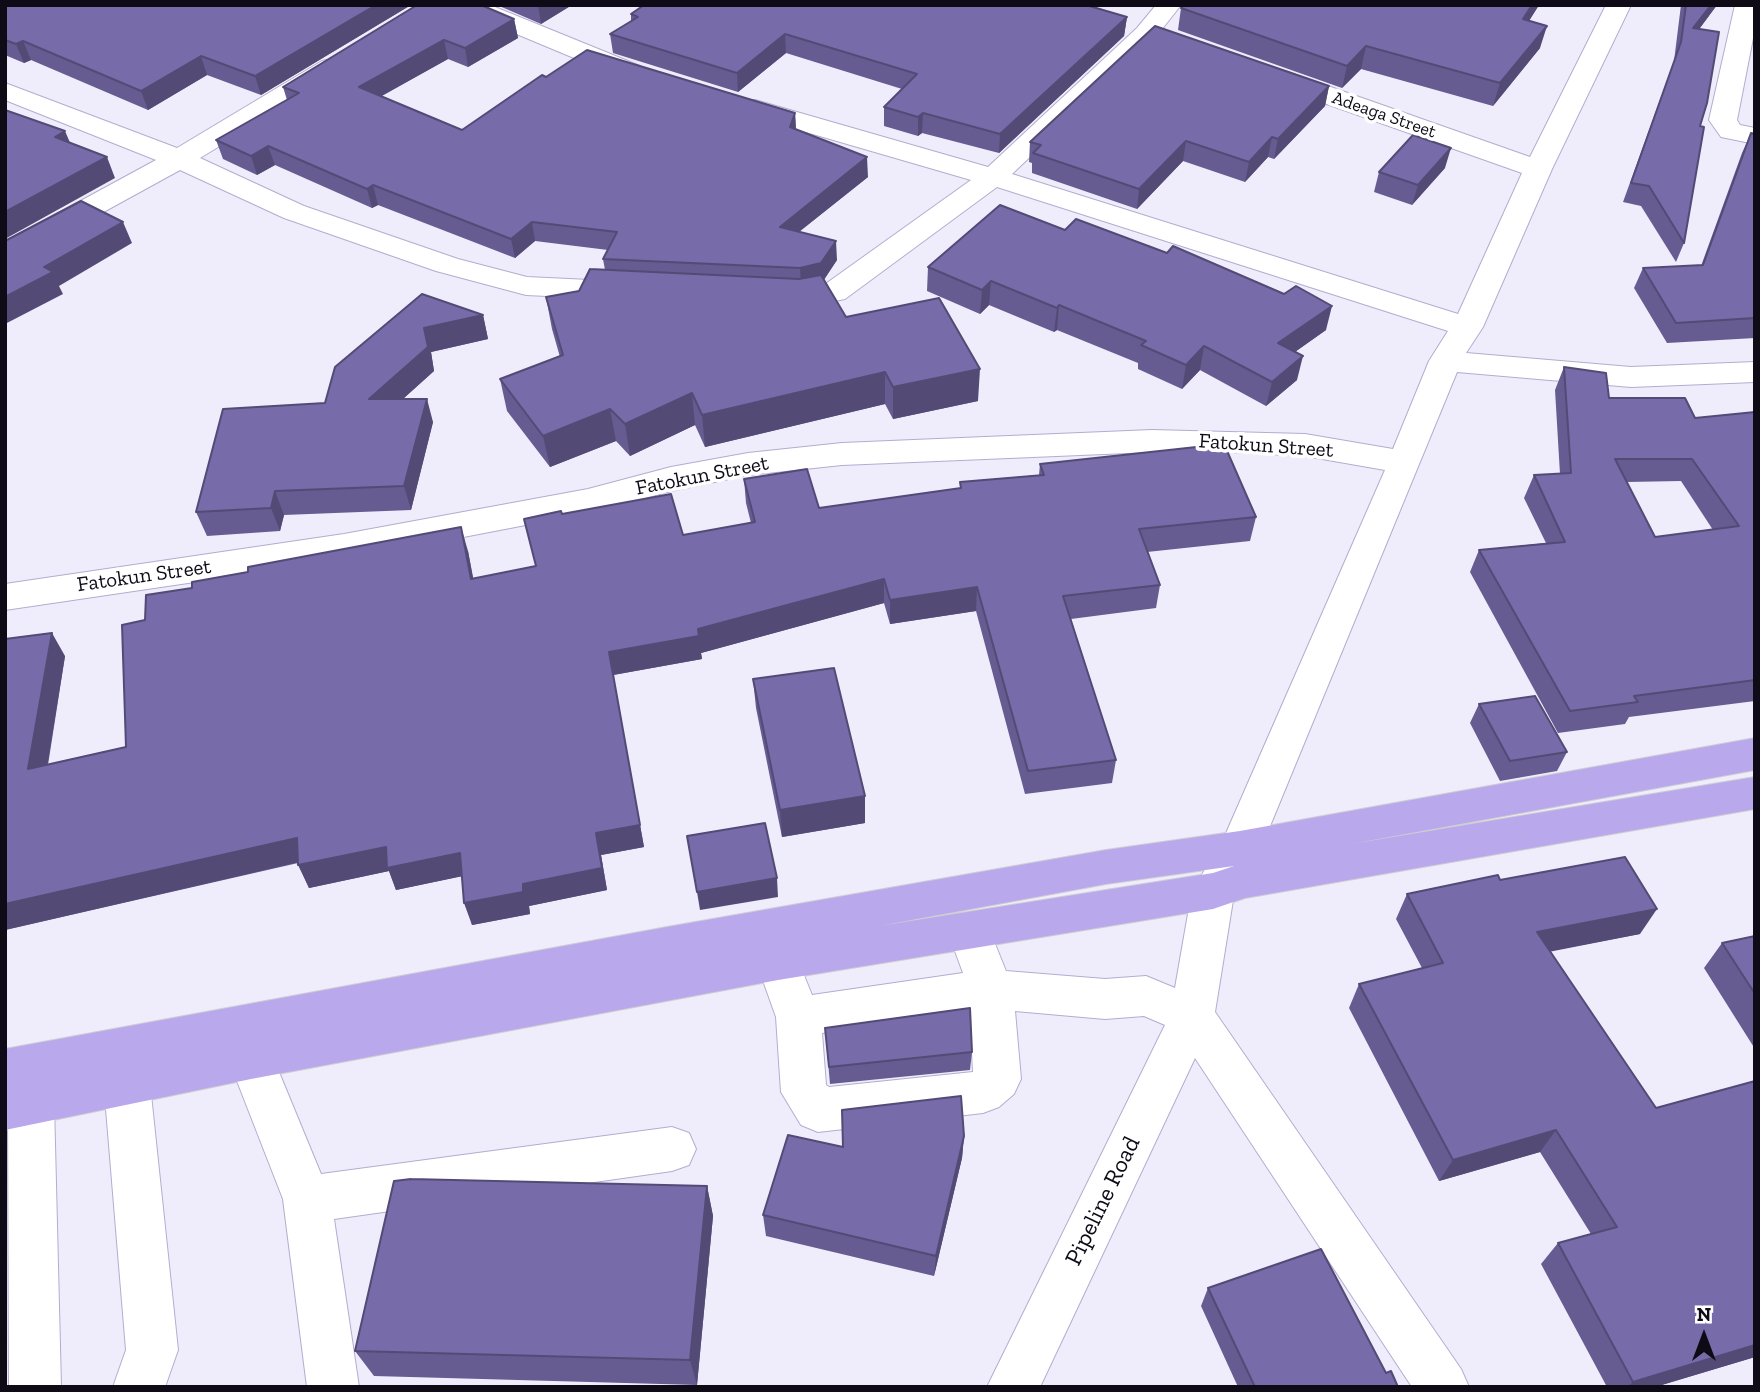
<!DOCTYPE html>
<html>
<head>
<meta charset="utf-8">
<style>
  body { margin:0 }
  #map { position:relative; width:1760px; height:1392px; overflow:hidden; background:#efedfc; font-family:"Zilla Slab",serif }
  canvas { display:block }
  .frame { position:absolute; inset:0; border:7px solid #0e0b17; pointer-events:none }
  .north { position:absolute; left:1669px; top:1301px; width:70px; height:70px; -webkit-text-stroke:5px #fff; paint-order:stroke; rotate:0deg; font-size:19px; font-weight:700; line-height:28px; text-align:center; color:#0e0b17 }
  .north::after { content:''; display:block; margin:auto; width:24px; height:32px; background:#0e0b17; clip-path:polygon(50% 0,100% 100%,50% 72%,0 100%) }
</style>
</head>
<body>
<div id="map">
<canvas width="1760" height="1392"></canvas>
<div class="frame"></div>
<div class="north">N</div>
</div>
<script>
const ctx = document.querySelector('canvas').getContext('2d');
ctx.lineJoin = 'round';
function toPath(rows) {
  const path = new Path2D();
  for (const r of rows) {
    path.moveTo(r[0], r[1]);
    for (let i = 2; i < r.length; i += 2) path.lineTo(r[i], r[i + 1]);
  }
  return path;
}
function trace(path, color, width, dash) {
  ctx.strokeStyle = color;
  ctx.lineWidth = width;
  ctx.lineCap = dash ? 'butt' : 'round';
  ctx.setLineDash(dash || []);
  ctx.stroke(path);
}
function fillPath(path, color) {
  ctx.fillStyle = color;
  ctx.fill(path, 'evenodd');
}
function write(font, color, halo, rows, align = 'center') {
  ctx.font = font + ' "Zilla Slab",serif';
  ctx.lineWidth = 7;
  ctx.setLineDash([]);
  ctx.textBaseline = 'middle';
  ctx.strokeStyle = halo;
  ctx.fillStyle = color;
  for (const [text, x, y, turn = 0] of rows) {
    ctx.save();
    ctx.translate(x, y);
    ctx.rotate((+turn || 0) * Math.PI / 180);
    ctx.textAlign = isNaN(turn) ? turn : align;
    if (halo) ctx.strokeText(text, 0, 0);
    ctx.fillText(text, 0, 0);
    ctx.restore();
  }
}
const minor = toPath([
  [456,5,490,5,640,66,644,72,640,78,631,80,622,78,459,10,456,5],
  [1156,5,1181,5,1155,38,1012,174,1458,314,1522,173,1270,84,1266,78,1270,72,1279,70,1288,72,1530,157,1606,5,1631,5,1552,169,1483,327,1466,353,1631,367,1755,362,1755,382,1631,387,1457,372,1261,848,1234,894,1215,1012,1461,1369,1469,1387,1412,1387,1195,1058,1040,1387,987,1387,1165,1025,1144,1016,1105,1019,1015,1011,1021,1079,1014,1094,999,1107,983,1113,818,1132,801,1125,781,1092,776,1017,756,961,763,948,778,942,793,948,812,995,963,973,948,932,955,919,970,913,985,919,1006,971,1105,979,1146,976,1175,988,1192,891,1223,840,1385,470,1305,456,1230,452,1152,452,842,465,748,475,671,491,588,513,344,560,5,610,5,584,344,534,588,489,671,467,748,453,842,443,1152,430,1305,434,1393,449,1429,361,1448,331,997,187,845,299,801,308,768,305,764,298,768,291,779,289,801,290,824,285,971,180,737,112,733,106,737,100,755,100,988,167,1137,28,1156,5],
  [970,1012,973,1072,829,1087,826,1085,822,1033,970,1012],
  [1735,5,1755,5,1755,28,1737,120,1740,125,1755,128,1755,144,1721,137,1709,120,1735,5],
  [331,59,340,61,344,67,340,73,200,158,304,206,458,259,527,277,632,282,643,284,647,291,643,298,632,300,526,295,436,271,284,218,180,170,16,260,5,263,5,242,156,160,5,100,5,83,177,148,322,61,331,59],
  [251,1037,267,1043,321,1174,672,1127,689,1133,696,1149,689,1165,672,1171,334,1219,359,1387,307,1387,283,1199,228,1058,235,1043,251,1037],
  [127,1064,143,1070,150,1085,178,1350,165,1387,113,1387,126,1350,104,1085,111,1070,127,1064],
  [31,1081,47,1088,54,1103,61,1387,9,1387,8,1103,15,1088,31,1081]
]);
const major = toPath([
  [1755,738,1755,770,1351,844,1755,777,1755,809,1245,898,1213,909,778,980,251,1079,5,1130,5,1049,667,927,1106,850,1240,831,1755,738],
  [1234,866,1213,873,879,926,1106,884,1234,866]
]);
trace(minor, '#b2adcf', 2);
trace(major, '#cfced1', 2);
fillPath(minor, '#fff');
fillPath(major, '#b9a9ec');
fillPath(toPath([
  [5,5,411,5,261,95,207,75,148,110,31,60,24,63,5,55],
  [497,5,572,5,541,24],
  [1539,5,1529,21,1540,48,1493,106,1361,69,1342,88,1178,30,1181,8],
  [1681,5,1717,5,1699,29,1700,126,1684,243,1676,262,1641,206,1623,202,1674,61],
  [631,14,1127,17,1124,36,999,153,922,133,918,136,884,126,884,107,902,89,786,53,738,92,613,53,610,34,631,21],
  [514,19,518,38,468,67,448,59,381,96,462,130,546,77,795,113,796,129,868,177,799,232,837,260,824,279,846,317,978,401,893,419,885,404,705,447,695,425,630,456,616,441,550,467,507,411,500,379,560,357,552,329,546,297,579,291,605,270,603,259,608,250,535,241,515,258,378,205,372,208,275,165,257,175,223,159,216,140,287,100,283,87],
  [1329,86,1325,106,1274,159,1268,157,1245,182,1183,161,1137,209,1032,173,1032,163,1029,162,1030,142],
  [1751,133,1755,134,1755,338,1667,343,1634,288,1643,268,1701,266,1742,153],
  [1445,168,1412,205,1374,192,1379,172],
  [928,267,1326,330,1295,352,1297,380,1266,406,1200,370,1182,389,1138,369,1138,363,1057,330,1054,332,989,305,980,314,927,291],
  [483,315,488,339,431,352,434,371,403,399,433,422,411,510,284,515,280,531,207,536,196,512,325,403],
  [1564,367,1609,398,1695,418,1755,412,1755,701,1629,717,1625,724,1558,733,1470,572,1479,550,1546,543,1524,498,1534,475,1560,474,1555,390],
  [1681,481,1713,530,1655,537,1627,482],
  [1040,464,1256,517,1250,541,1147,552,1160,585,1156,608,1071,619,1116,760,1112,783,1025,794,976,611,890,624,884,603,701,653,702,659,613,675,644,847,601,855,607,890,529,906,530,914,472,925,462,876,396,890,389,871,309,888,298,863,5,930,5,639,65,656,48,765,126,747,468,551,473,579,536,567,524,519,562,514,683,535,751,523,746,503,744,479,819,508,960,488,960,482,1039,475],
  [753,679,865,796,865,823,782,837,756,708],
  [1479,704,1567,752,1557,771,1500,781,1470,723],
  [1500,880,1640,934,1550,951,1656,1108,1755,1081,1755,1357,1655,1387,1607,1387,1541,1264,1558,1243,1591,1234,1540,1152,1439,1181,1349,1008,1359,984,1422,968,1396,919,1407,894],
  [1755,936,1755,1049,1704,968,1722,943],
  [825,1028,972,1052,970,1070,830,1084],
  [964,1136,962,1158,934,1276,766,1236,763,1215,843,1147],
  [707,1186,713,1216,697,1385,374,1376,355,1351],
  [1208,1288,1386,1373,1398,1387,1238,1387,1201,1306]
]), '#665c91');
fillPath(toPath([
  [376,5,411,5,261,95,255,76],
  [538,5,572,5,541,24],
  [1532,5,1539,5,1516,41,1523,19],
  [1711,5,1717,5,1686,47,1693,28],
  [1127,17,1124,36,999,153,1000,134],
  [514,19,518,38,468,67,465,48],
  [1547,26,1540,48,1493,106,1500,83],
  [785,34,786,53,738,92,737,73],
  [444,40,448,59,364,106,359,87],
  [23,41,31,60,24,63,16,44],
  [1366,46,1361,69,1342,88,1347,66],
  [201,56,207,75,148,110,141,91],
  [1329,86,1325,106,1274,159,1278,139],
  [795,113,796,132,790,127],
  [923,113,922,133,918,136,918,117],
  [65,131,74,152,55,137],
  [1272,137,1268,157,1245,182,1249,162],
  [1186,141,1183,161,1137,209,1139,189],
  [268,146,275,165,257,175,251,156],
  [1451,148,1445,168,1412,205,1418,185],
  [107,157,115,178,5,239,5,212],
  [867,157,868,177,781,246,780,227],
  [373,185,378,205,372,208,367,189],
  [123,222,132,243,59,286,63,294,5,324,5,297,44,267],
  [532,222,535,241,515,258,511,239],
  [836,241,837,260,822,283,801,287,800,268],
  [991,281,989,305,980,314,982,290],
  [1059,305,1057,330,1054,332,1057,308],
  [1332,306,1326,330,1272,368,1278,343],
  [483,315,488,339,431,352,434,371,376,423,369,399,424,328],
  [1204,346,1200,370,1182,389,1186,365],
  [1303,356,1297,380,1266,406,1272,382],
  [980,369,978,401,893,419,893,387],
  [885,372,885,404,705,447,702,415],
  [692,393,695,425,630,456,625,424],
  [427,399,433,422,411,510,404,486],
  [610,409,616,441,550,467,543,436],
  [275,491,284,515,280,531,271,508],
  [461,527,468,551,478,603,471,579],
  [884,579,884,603,701,653,702,659,613,675,644,847,601,855,607,890,529,906,530,914,472,925,464,903,523,884,596,833,609,652,698,629],
  [977,587,976,611,890,624,890,600],
  [52,633,65,656,43,792,28,769],
  [865,796,865,823,782,837,780,810],
  [297,838,308,860,5,930,5,904],
  [386,847,460,853,468,875,396,890,389,871,309,888,298,865],
  [777,878,778,897,700,910,697,892],
  [1657,909,1640,934,1523,957,1537,932],
  [1556,1130,1540,1152,1439,1181,1453,1160],
  [964,1136,962,1158,934,1276,936,1256],
  [707,1186,713,1216,697,1385,690,1360],
  [1755,1345,1755,1357,1655,1387,1627,1387,1633,1382]
]), '#534b76');
const building = toPath([
  [5,5,376,5,255,76,201,56,141,91,23,41,16,44,5,40,5,5],
  [417,5,481,5,514,19,465,48,444,40,359,87,462,130,542,75,546,77,587,50,795,113,790,127,867,157,780,227,836,241,821,263,800,268,603,259,617,232,532,222,511,239,373,185,367,189,268,146,251,156,216,140,299,93,283,87,417,5],
  [644,5,1086,5,1127,17,1000,134,923,113,918,117,884,107,917,74,785,34,737,73,610,34,638,17,631,14,644,5],
  [1184,5,1532,5,1523,19,1547,26,1500,83,1366,46,1347,66,1181,8,1184,5],
  [1686,5,1711,5,1693,28,1719,32,1707,103,1700,126,1704,127,1684,243,1649,186,1631,183,1681,42,1686,5],
  [1155,26,1329,86,1278,139,1272,137,1249,162,1186,141,1139,189,1033,153,1041,145,1030,142,1155,26],
  [5,110,65,131,55,137,107,157,5,212,5,110],
  [1751,133,1755,134,1755,318,1676,323,1643,268,1703,265,1751,133],
  [1413,135,1451,148,1418,185,1379,172,1413,135],
  [81,201,123,222,44,267,53,272,5,297,5,241,81,201],
  [1000,205,1065,230,1076,219,1167,253,1173,246,1284,294,1296,286,1332,306,1278,343,1303,356,1272,382,1204,346,1186,365,1141,345,1146,341,1059,305,1057,308,991,281,982,290,928,267,1000,205],
  [590,269,799,279,821,275,846,317,939,298,980,369,893,387,885,372,702,415,692,393,625,424,610,409,543,436,500,379,563,355,546,297,579,291,590,269],
  [422,294,483,315,424,328,428,347,369,399,427,399,404,486,275,491,271,508,196,512,223,409,325,403,335,367,422,294],
  [1564,367,1606,373,1609,398,1685,398,1695,418,1755,412,1755,680,1634,696,1638,702,1570,711,1479,550,1565,542,1534,475,1571,473,1564,367],
  [1615,459,1692,459,1739,526,1655,537,1615,459],
  [1224,444,1256,517,1139,529,1160,585,1063,596,1116,760,1028,771,977,587,890,600,884,579,698,629,699,636,609,652,640,825,596,833,602,868,523,884,523,892,464,903,460,853,387,868,386,847,298,865,297,838,5,904,5,639,52,633,28,769,126,747,122,625,145,620,146,595,192,588,192,582,248,572,248,567,461,527,471,579,536,566,524,519,561,511,562,514,671,494,683,535,755,522,744,479,807,469,819,508,961,488,960,482,1044,475,1040,464,1224,444],
  [834,668,865,796,780,810,753,679,834,668],
  [1535,696,1567,752,1510,761,1479,704,1535,696],
  [765,823,777,878,697,892,687,836,765,823],
  [1625,857,1657,909,1537,932,1656,1108,1755,1081,1755,1345,1633,1382,1558,1243,1617,1227,1556,1130,1453,1160,1359,984,1443,963,1407,894,1498,875,1500,880,1625,857],
  [1755,936,1755,994,1722,943,1755,936],
  [970,1008,972,1052,829,1067,825,1028,970,1008],
  [961,1096,964,1136,936,1256,763,1215,788,1135,843,1147,842,1110,961,1096],
  [411,1179,707,1186,690,1360,355,1351,394,1181,411,1179],
  [1321,1249,1386,1373,1391,1371,1398,1387,1255,1387,1208,1288,1321,1249]
]);
fillPath(building, '#776ba9');
trace(building, '#534b76', 2);
write('18px', '#0e0b17', '#fff', [
  ["Adeaga Street",1384,115,19]
]);
write('21px', '#0e0b17', '#fff', [
  ["Fatokun Street",1266,446,4],
  ["Fatokun Street",702,476,-11],
  ["Fatokun Street",144,576,-8]
]);
write('24px', '#0e0b17', '#fff', [
  ["Pipeline Road",1103,1201,-64]
]);
</script>
</body>
</html>
